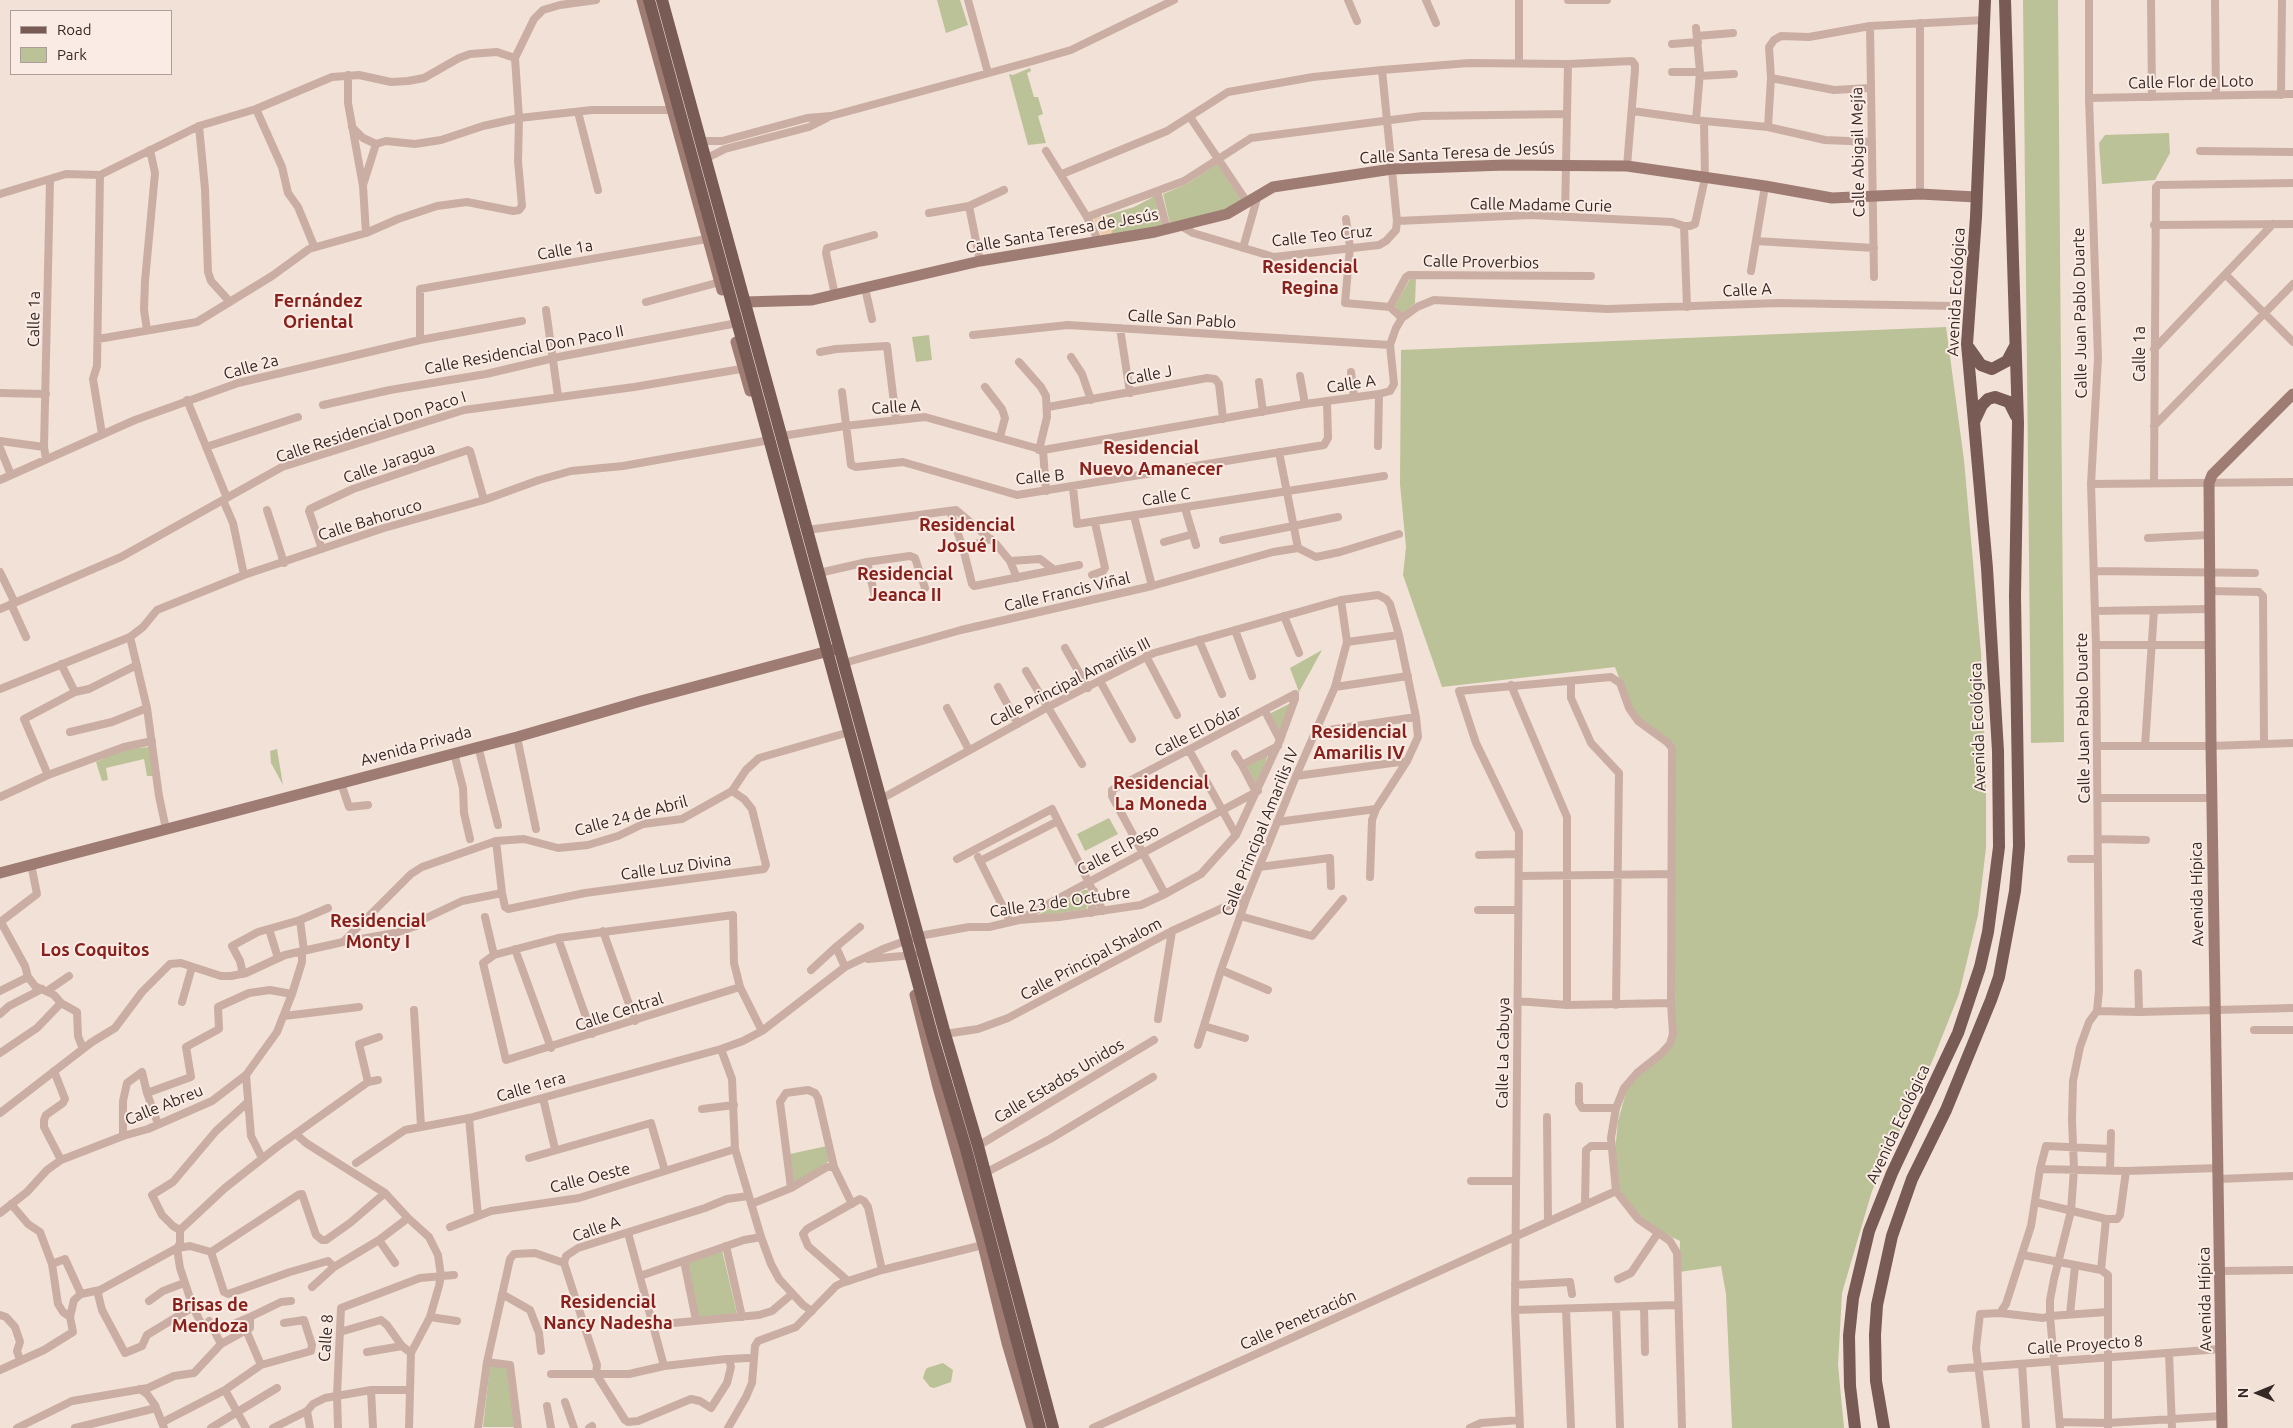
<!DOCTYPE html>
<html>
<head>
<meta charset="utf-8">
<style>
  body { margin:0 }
  #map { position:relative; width:2293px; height:1428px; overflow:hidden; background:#f2e1d7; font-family:Ubuntu,sans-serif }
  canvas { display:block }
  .legend { position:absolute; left:10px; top:10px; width:162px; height:65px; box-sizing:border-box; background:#faece4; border:1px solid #ab9e98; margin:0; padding:6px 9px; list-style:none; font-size:15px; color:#352825 }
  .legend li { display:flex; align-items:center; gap:10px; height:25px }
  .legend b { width:25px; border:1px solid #ab9e98 }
  .north { position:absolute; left:2233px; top:1368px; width:50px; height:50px; -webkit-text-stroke:4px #faece4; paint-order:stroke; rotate:270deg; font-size:14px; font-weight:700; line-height:20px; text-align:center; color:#352825 }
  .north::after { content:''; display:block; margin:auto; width:18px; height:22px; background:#352825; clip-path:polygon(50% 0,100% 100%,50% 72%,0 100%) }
</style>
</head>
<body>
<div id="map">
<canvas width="2293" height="1428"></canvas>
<ul class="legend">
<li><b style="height:6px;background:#785b55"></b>Road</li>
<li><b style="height:14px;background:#bbc297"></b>Park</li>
</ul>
<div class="north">N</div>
</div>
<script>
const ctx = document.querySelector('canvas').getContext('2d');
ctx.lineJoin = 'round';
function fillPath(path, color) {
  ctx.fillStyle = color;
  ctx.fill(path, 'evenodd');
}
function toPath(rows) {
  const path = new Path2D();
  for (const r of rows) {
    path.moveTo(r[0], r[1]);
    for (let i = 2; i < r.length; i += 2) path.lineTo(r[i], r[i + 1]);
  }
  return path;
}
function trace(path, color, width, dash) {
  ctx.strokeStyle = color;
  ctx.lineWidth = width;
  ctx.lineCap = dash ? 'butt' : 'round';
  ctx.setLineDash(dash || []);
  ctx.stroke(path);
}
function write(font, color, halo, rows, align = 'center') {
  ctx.font = font + ' Ubuntu,sans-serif';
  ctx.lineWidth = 4;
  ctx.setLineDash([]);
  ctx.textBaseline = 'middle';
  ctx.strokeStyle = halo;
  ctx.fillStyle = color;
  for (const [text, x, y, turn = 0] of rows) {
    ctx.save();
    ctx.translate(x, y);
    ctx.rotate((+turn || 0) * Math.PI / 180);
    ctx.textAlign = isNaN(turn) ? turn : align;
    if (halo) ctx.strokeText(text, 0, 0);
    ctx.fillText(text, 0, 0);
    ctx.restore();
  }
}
fillPath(toPath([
  [937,0,960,0,968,25,946,33],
  [2023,0,2058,0,2064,742,2031,743],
  [1030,68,1031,71,1027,73,1034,97,1038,97,1043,114,1038,116,1046,143,1028,145,1009,74,1013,75],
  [2169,133,2170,153,2155,180,2102,184,2099,143,2105,135],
  [1217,164,1241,200,1224,210,1170,224,1163,194,1187,184],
  [1155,196,1162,226,1102,236,1094,219,1134,207],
  [1416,278,1415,303,1402,314,1395,306,1410,279],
  [1946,327,1964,460,1981,653,1986,778,1986,848,1978,915,1959,994,1934,1057,1872,1191,1842,1293,1838,1365,1844,1428,1732,1428,1726,1294,1721,1266,1679,1272,1680,1241,1655,1229,1634,1210,1618,1187,1615,1151,1618,1121,1627,1089,1635,1079,1672,1045,1675,747,1640,721,1628,701,1615,667,1442,687,1403,575,1406,547,1400,484,1401,350],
  [929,335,932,360,916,362,912,337],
  [1322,650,1299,692,1290,668],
  [1293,702,1279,734,1269,714],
  [150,747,153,776,147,776,144,759,106,768,108,780,102,781,96,762,126,749],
  [277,749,283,785,271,763,270,751],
  [1268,754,1257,786,1247,766],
  [1109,818,1118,834,1085,851,1077,834],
  [1084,890,1088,890,1089,902,1086,909,1034,917],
  [827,1146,831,1160,794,1183,790,1154],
  [722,1250,737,1314,692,1319,682,1263],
  [943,1363,953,1370,951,1382,934,1388,930,1387,923,1378,925,1371,927,1368],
  [490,1366,507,1366,516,1427,483,1427]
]), '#bbc297');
fillPath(toPath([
  [1104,215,1110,218,1114,228,1111,234,1102,236,1094,219]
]), '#f0ccab');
trace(toPath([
  [968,0,988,73],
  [1348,0,1357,21],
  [1426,0,1436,23],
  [1519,0,1519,63],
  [1568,0,1607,0],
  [2151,0,2152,97],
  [2215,0,2216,96],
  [1920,23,1920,194],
  [1870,26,1874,277],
  [1696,28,1700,72,1696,120],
  [1697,36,1733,33],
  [1672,44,1698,42],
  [515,58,534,19,543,10,560,5,596,0],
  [1672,72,1700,72],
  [348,75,348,103,363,186,366,233],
  [1700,76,1734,74],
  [1771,78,1834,90,1870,88],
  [2281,95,2282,0],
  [2089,98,2293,94],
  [256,109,282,167,288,193,298,207,314,246],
  [1633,111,1704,121,1768,127,1825,140,1872,142],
  [578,112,598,190],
  [1190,117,1247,202],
  [199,126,205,189,208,272,211,281,230,302],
  [352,127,363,138,376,144,386,141,415,144,441,140,483,126,519,118,592,110,675,110],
  [1768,127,1771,78,1769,47,1774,40,1781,36,1809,37,1870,26,1984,20],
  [700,141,722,141,807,118,831,116,1033,61,1071,50,1174,0],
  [1046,151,1087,217,1098,240],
  [2200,151,2293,152],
  [705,159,725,149,809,127,827,118],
  [1062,174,1167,131,1228,92,1313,77,1382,70,1469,63,1568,64,1632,61,1635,65,1635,70,1627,166],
  [100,175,97,366,93,379,102,434],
  [363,185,376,144],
  [1157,191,1167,229],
  [0,194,66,174,100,175,199,126,256,109,332,77,359,75,391,82,408,81,424,78,459,58,470,54,497,52,515,58],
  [969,206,980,261],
  [929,213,969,206,1004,190],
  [1565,216,1568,64],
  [1087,217,1184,181,1251,138,1422,116,1567,114],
  [1346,219,1350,247,1345,303,1390,307,1402,318],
  [1397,221,1531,215,1672,222,1684,226,1690,226,1695,224,1705,178,1704,121],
  [2154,225,2293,224],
  [1181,226,1193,233,1274,257,1379,245,1386,241,1396,230,1397,221,1382,70],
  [1684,226,1687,307],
  [1756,241,1874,248],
  [1243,248,1258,195],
  [1751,271,1765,186],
  [2226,275,2293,342],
  [865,288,872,319],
  [835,295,826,253,827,248,874,235],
  [646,302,720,282],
  [1390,307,1406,277,1409,275,1591,276],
  [546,310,558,396],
  [1120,328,1130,393],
  [147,330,144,310,145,281,155,173,150,150],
  [973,335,1068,325,1390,345],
  [98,339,197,322,272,276,309,249,366,233,398,219,437,206,467,202,513,211,519,210,522,206,518,161,519,118,515,58],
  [420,340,420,289,712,238],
  [2154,349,2273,224],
  [820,352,836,349,887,346,896,419],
  [1071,357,1082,374,1091,400],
  [1019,362,1041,387,1046,396,1047,417,1039,450],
  [1351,372,1354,397],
  [1300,376,1305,404],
  [1259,382,1263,412],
  [985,387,1002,409,1005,418,1000,437],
  [842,392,851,465,856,467,903,462,1017,495,1324,445,1328,438,1327,402],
  [0,393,46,394],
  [187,400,227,498],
  [323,405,390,390,486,374,558,357,732,324],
  [1048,407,1207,378,1215,379,1219,384,1223,419],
  [2154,426,2293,284],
  [782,436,845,426,925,417,1043,450,1305,404,1379,394,1390,391,1394,384,1390,345,1396,328,1402,318,1417,307,1434,300,1607,309,1779,303,1954,306],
  [0,441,44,447],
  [1378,446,1379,394],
  [206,447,298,417],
  [0,448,11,475],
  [1043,450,1046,491],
  [1279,452,1298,548],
  [46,459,44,447,50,180],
  [0,480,135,420,238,383,420,340,522,321],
  [2154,483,2156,187,2158,185,2293,183],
  [2091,484,2293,482],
  [1073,488,1077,524,1384,476],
  [223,500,233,523,244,575],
  [1185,508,1196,545],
  [267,510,284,563],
  [950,511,963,548,972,584,974,586,1079,565],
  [1134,516,1152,586],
  [807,530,956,510,996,544,1010,561,1017,578],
  [2148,538,2208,535],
  [1223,540,1338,517],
  [1164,542,1193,534],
  [963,548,991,539],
  [1298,548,1316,557,1340,552,1399,534],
  [322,549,309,511,310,509,353,489,468,450,470,451,484,500],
  [1010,561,1040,559,1053,569],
  [867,562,875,597],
  [2094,571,2255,573],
  [0,572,15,603],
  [819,573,867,562,910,556,915,558,925,588],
  [1092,575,1103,571,1105,568,1095,523],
  [2209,591,2259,592,2263,596,2264,744],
  [11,604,26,637],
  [0,609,121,557,282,467,464,410,634,387,747,368],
  [2095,611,2209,609],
  [1284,616,1299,653],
  [1235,630,1252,676],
  [130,637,147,708,159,796,166,829],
  [1199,640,1222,694],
  [1347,642,1399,635],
  [2096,645,2209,645],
  [1065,648,1088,688],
  [1146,656,1177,715],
  [844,663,961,630,1152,586,1273,552,1298,548],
  [61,664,75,692],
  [1026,671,1082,764],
  [1100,681,1132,739],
  [1571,681,1571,698,1591,743,1619,773,1616,1005],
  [1511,685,1567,817,1567,1005],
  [998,687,1018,724],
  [1335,687,1408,676],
  [0,689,130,637,143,627,157,610,244,575,384,528,484,500,539,480,571,471,623,466,770,440],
  [947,708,969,750],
  [1265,711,1280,740],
  [70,732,112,722,147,708],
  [1315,732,1416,717],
  [517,737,536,829],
  [478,746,498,825],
  [2097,746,2211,746,2293,743],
  [2145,746,2154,610],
  [1189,750,1236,835],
  [454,753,463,788,464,813,470,839],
  [1235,754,1242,765],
  [48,775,24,719,75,692,89,689,137,665],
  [1296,776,1407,761],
  [341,783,349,807,368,805],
  [1256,792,1242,765,1278,746],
  [0,797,48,775,124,747,152,741],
  [2098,798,2212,798],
  [881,799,1048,707,1154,653,1341,600,1378,595,1386,599,1390,604,1399,635,1416,717,1418,737,1407,761,1376,809,1372,820,1370,877],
  [1277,822,1376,809],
  [2098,839,2146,840],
  [496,841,502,893,505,907,508,909,585,893,764,869,766,865,752,809,744,799,732,791],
  [1479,855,1519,854],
  [978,857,1010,921],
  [957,859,1052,809,1103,911],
  [2071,859,2098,859],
  [980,861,1058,821],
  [1259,867,1330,858,1331,886],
  [1520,876,1672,874],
  [1165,894,1112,796,1112,790,1295,694],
  [1478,910,1518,910],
  [1091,913,1094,891],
  [1240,916,1312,936,1343,899],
  [485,917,494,955],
  [1022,918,1258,791],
  [300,920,328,908],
  [2,924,25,966,28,977,35,986,54,995,61,1003,77,1012,78,1036,83,1049],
  [0,925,3,920,37,894,31,864],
  [269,929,278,958],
  [603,931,635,1021],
  [558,938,592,1034],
  [343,942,411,874,422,867,496,841,524,839,558,848,588,845,618,836,643,824,682,819,732,791,746,770,759,758,846,733],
  [836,947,860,927],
  [515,949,551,1048],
  [868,959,914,955],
  [811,970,836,947,845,967],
  [1221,970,1268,990],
  [2138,973,2139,1012],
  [243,974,240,961,232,946,258,932,300,920,304,951],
  [740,987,506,1060,483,963,494,955,558,938,733,915,734,963,740,987,762,1031],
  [0,991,28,977],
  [47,991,69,976],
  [1518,1001,1567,1005,1671,1003],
  [182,1002,192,967],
  [414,1010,421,1126],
  [2097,1011,2139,1012,2293,1008],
  [0,1014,9,1006,42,989],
  [284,1016,359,1007],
  [1158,1019,1172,931],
  [1204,1026,1245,1038],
  [2254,1030,2293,1030],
  [945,1034,978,1029,1008,1018,1172,931,1247,897],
  [1198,1045,1221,970,1247,897,1296,776,1335,687,1347,642,1341,600],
  [721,1049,732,1079,735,1149,761,1237,771,1264,779,1279,803,1305,812,1311],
  [0,1053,37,1028,61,1003],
  [54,1071,65,1099,63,1103,46,1115,44,1120,44,1127,61,1160],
  [246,1075,251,1136,262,1158],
  [368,1082,359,1044,379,1037],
  [1579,1086,1579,1103,1582,1108,1616,1108],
  [147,1093,158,1124],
  [543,1098,555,1149],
  [702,1109,734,1105],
  [0,1113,92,1042,115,1028,142,992,170,964,181,963,221,976,231,976,246,973,285,955,343,942,395,933,416,926,424,919,462,901,502,893],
  [1547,1117,1548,1222],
  [469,1118,478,1216],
  [296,1134,306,1143,385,1193,408,1218,429,1237,438,1255,441,1276,439,1286,430,1317,411,1353,409,1428],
  [123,1136,123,1101,127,1083,142,1072,147,1093,191,1077,186,1047,219,1029,218,1007,249,993,270,990,292,994],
  [978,1146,1154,1040],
  [529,1158,651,1123,665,1171],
  [356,1163,405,1130,469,1118,721,1049,743,1041,762,1031,845,967,883,949,919,936,969,927,989,927,1019,920,1059,917,1141,905,1165,894,1201,874,1236,835,1280,740,1295,699,1295,694],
  [2040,1169,2126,1171,2219,1168],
  [2110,1169,2111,1133],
  [985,1173,1050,1139,1153,1077],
  [2219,1179,2293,1176],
  [1471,1181,1516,1181],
  [791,1188,780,1102,786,1093,808,1090,815,1093,818,1098,834,1167,852,1204],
  [2035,1202,2106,1219,2117,1219,2120,1215,2126,1171],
  [11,1204,28,1224,40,1232,52,1264,58,1304,63,1312,70,1317],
  [751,1204,791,1188,827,1167,834,1167],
  [1585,1205,1586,1150,1591,1146,1611,1146],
  [0,1213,27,1192,47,1170,61,1160,123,1136,148,1129,212,1101,246,1075,277,1032,292,994,302,962,302,952],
  [450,1227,491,1211,579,1198,735,1149],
  [180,1230,225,1188,277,1147,368,1082,378,1080],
  [628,1233,664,1366],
  [379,1240,395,1263],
  [726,1246,742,1317],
  [211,1252,298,1195,302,1194,316,1235,322,1240,326,1240,350,1223,385,1193],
  [2023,1255,2101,1270,2108,1275,2108,1428],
  [684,1261,696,1320],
  [52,1264,65,1259,81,1294],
  [2101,1270,2106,1219],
  [2220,1271,2293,1270],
  [640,1276,744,1240,761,1237],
  [1618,1279,1631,1273,1658,1233],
  [848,1281,808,1246,803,1234,807,1229,860,1199,864,1201,868,1207,882,1270],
  [1515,1285,1570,1282,1572,1294],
  [312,1287,334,1267],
  [100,1290,98,1294,102,1310,125,1353,142,1346,147,1335,193,1307],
  [502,1294,530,1310,539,1333,541,1351],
  [149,1301,163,1291,184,1283],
  [1644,1307,1645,1352],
  [1616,1308,1620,1428],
  [1566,1309,1571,1428],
  [1515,1310,1677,1305],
  [2000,1313,2006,1304,2031,1226,2040,1169,2046,1146,2110,1149],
  [2070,1314,2075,1266],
  [0,1315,6,1317,15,1327,20,1342,17,1351,20,1360],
  [430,1317,457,1321],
  [209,1321,221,1344],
  [201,1323,193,1307,180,1268,177,1248,180,1244,180,1230,173,1226,162,1215,152,1195,173,1182,216,1131,248,1102],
  [236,1323,250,1317],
  [652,1325,759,1315,772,1311,792,1294],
  [246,1330,261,1365],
  [340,1332,381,1320,387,1325,402,1346,411,1353],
  [367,1352,402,1346],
  [2169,1353,2172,1428],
  [729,1359,748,1358],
  [487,1362,510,1365,518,1428],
  [2022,1364,2026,1428],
  [1951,1369,2221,1349],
  [0,1370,44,1350,73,1332,70,1317,74,1300,81,1294,100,1290,177,1248,190,1246,211,1252,224,1292,228,1294,290,1272,328,1261,334,1267,379,1240,408,1218],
  [551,1374,629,1374,664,1366,726,1359,729,1359,731,1367,727,1383,711,1408,700,1401,691,1399,638,1421,628,1422,625,1420,596,1374,597,1365,564,1263],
  [140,1389,147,1394,155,1405,164,1428],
  [225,1390,246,1428],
  [371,1390,373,1428],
  [565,1402,574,1428],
  [547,1406,551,1428],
  [307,1411,310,1428],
  [163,1422,225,1390,261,1365,311,1351,312,1345,304,1320,284,1323],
  [2060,1422,2107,1423,2222,1416],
  [17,1428,72,1401,148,1388,174,1376,194,1373,221,1344,250,1328,250,1317,281,1302,291,1301],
  [75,1428,156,1408],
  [211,1428,277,1388],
  [273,1428,307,1411,313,1404,325,1398,371,1390,410,1390],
  [338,1428,337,1395,341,1308,420,1278,454,1275],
  [478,1428,487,1362,510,1259,514,1254,535,1253,564,1263,566,1256,578,1248,705,1208,727,1199,748,1196],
  [589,1428,592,1426],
  [728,1428,746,1397,752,1383,755,1346,758,1341,796,1327,836,1286,842,1283,882,1270,983,1245],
  [1093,1428,1616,1191],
  [1470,1428,1481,1423,1519,1420],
  [1520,1428,1515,1310,1519,832,1476,743,1459,691,1611,677,1620,683,1629,708,1638,721,1667,742,1672,748,1671,1003,1673,1034,1670,1044,1661,1054,1637,1073,1624,1088,1616,1108,1611,1138,1616,1191,1638,1219,1670,1241,1677,1253,1682,1428],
  [1986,1428,1976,1348,1980,1314,2000,1313,2043,1318,2050,1316,2107,1312],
  [2060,1428,2050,1316,2050,1300,2054,1279,2071,1211,2074,1169,2072,1120,2073,1081,2080,1047,2089,1022,2097,1011,2099,990,2096,645,2091,484,2098,358,2089,98,2089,0]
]), '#cbaea3', 8);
trace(toPath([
  [642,0,722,290],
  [745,302,812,300,980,261,1155,232,1227,214,1273,187,1392,169,1506,165,1627,166,1765,186,1832,198,1920,194,1976,197],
  [736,342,750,391],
  [0,873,517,737,641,701,836,649],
  [915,995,938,1087,983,1245,1007,1343,1032,1428],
  [2222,1428,2211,746,2209,483,2212,475,2293,394]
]), '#9e7c74', 11);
trace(toPath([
  [649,0,933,1038,966,1149,1040,1428],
  [662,0,945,1034,978,1146,1053,1428],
  [1969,348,1981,365,1992,369,2007,361,2015,346],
  [1974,422,1982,405,1988,399,1995,397,2009,402,2016,416],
  [1855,1428,1850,1386,1849,1336,1853,1298,1869,1231,1892,1173,1958,1033,1980,967,1988,932,1999,847,1998,751,1987,568,1967,344,1976,217,1985,0],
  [1884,1428,1876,1381,1875,1335,1877,1305,1892,1236,1912,1179,1946,1110,1991,1000,1999,977,2015,891,2019,846,2015,596,2018,423,2005,0]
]), '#785b55', 12);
write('16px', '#352825', '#faece4', [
  ["Calle Flor de Loto",2191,82,-1],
  ["Calle Abigail Mejía",1858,152,-91],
  ["Calle Santa Teresa de Jesús",1457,153,-3],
  ["Calle Madame Curie",1541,205,1],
  ["Calle Santa Teresa de Jesús",1062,231,-10],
  ["Calle Teo Cruz",1322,236,-6],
  ["Calle 1a",565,250,-10],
  ["Calle Proverbios",1481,262,1],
  ["Calle A",1747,290,-3],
  ["Avenida Ecológica",1956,292,-87],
  ["Calle Juan Pablo Duarte",2080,313,-91],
  ["Calle 1a",34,319,-89],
  ["Calle San Pablo",1182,319,4],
  ["Calle Residencial Don Paco II",524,350,-11],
  ["Calle 1a",2140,354,-90],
  ["Calle 2a",251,367,-15],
  ["Calle J",1149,375,-11],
  ["Calle A",1351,384,-9],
  ["Calle A",896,407,-4],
  ["Calle Residencial Don Paco I",371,427,-18],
  ["Calle Jaragua",389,463,-19],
  ["Calle B",1040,477,-5],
  ["Calle C",1166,497,-9],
  ["Calle Bahoruco",370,520,-17],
  ["Calle Francis Viñal",1067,592,-13],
  ["Calle Principal Amarilis III",1070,682,-27],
  ["Calle Juan Pablo Duarte",2083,718,-91],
  ["Avenida Ecológica",1978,727,-92],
  ["Calle El Dólar",1198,731,-27],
  ["Avenida Privada",416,746,-15],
  ["Calle 24 de Abril",631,816,-15],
  ["Calle Principal Amarilis IV",1260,832,-68],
  ["Calle El Peso",1118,850,-28],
  ["Calle Luz Divina",676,867,-8],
  ["Avenida Hípica",2197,894,-91],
  ["Calle 23 de Octubre",1060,902,-8],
  ["Calle Principal Shalom",1091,959,-28],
  ["Calle Central",619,1012,-18],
  ["Calle La Cabuya",1503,1053,-89],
  ["Calle Estados Unidos",1059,1081,-31],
  ["Calle 1era",531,1087,-16],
  ["Calle Abreu",164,1105,-22],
  ["Avenida Ecológica",1898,1124,-65],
  ["Calle Oeste",590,1178,-14],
  ["Calle A",596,1229,-19],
  ["Avenida Hípica",2205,1299,-91],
  ["Calle Penetración",1298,1320,-24],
  ["Calle 8",326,1338,-86],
  ["Calle Proyecto 8",2085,1345,-4]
]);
write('bold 18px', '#88211b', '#faece4', [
  ["Residencial",1310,267],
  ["Regina",1310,288],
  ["Fernández",318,301],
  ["Oriental",318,322],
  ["Residencial",1151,448],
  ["Nuevo Amanecer",1151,469],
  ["Residencial",967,525],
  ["Josué I",967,546],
  ["Residencial",905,574],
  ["Jeanca II",905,595],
  ["Residencial",1359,732],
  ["Amarilis IV",1359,753],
  ["Residencial",1161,783],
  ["La Moneda",1161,804],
  ["Residencial",378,921],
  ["Monty I",378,942],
  ["Los Coquitos",95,950],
  ["Residencial",608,1302],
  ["Nancy Nadesha",608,1323],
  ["Brisas de",210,1305],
  ["Mendoza",210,1326]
]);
</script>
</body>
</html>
